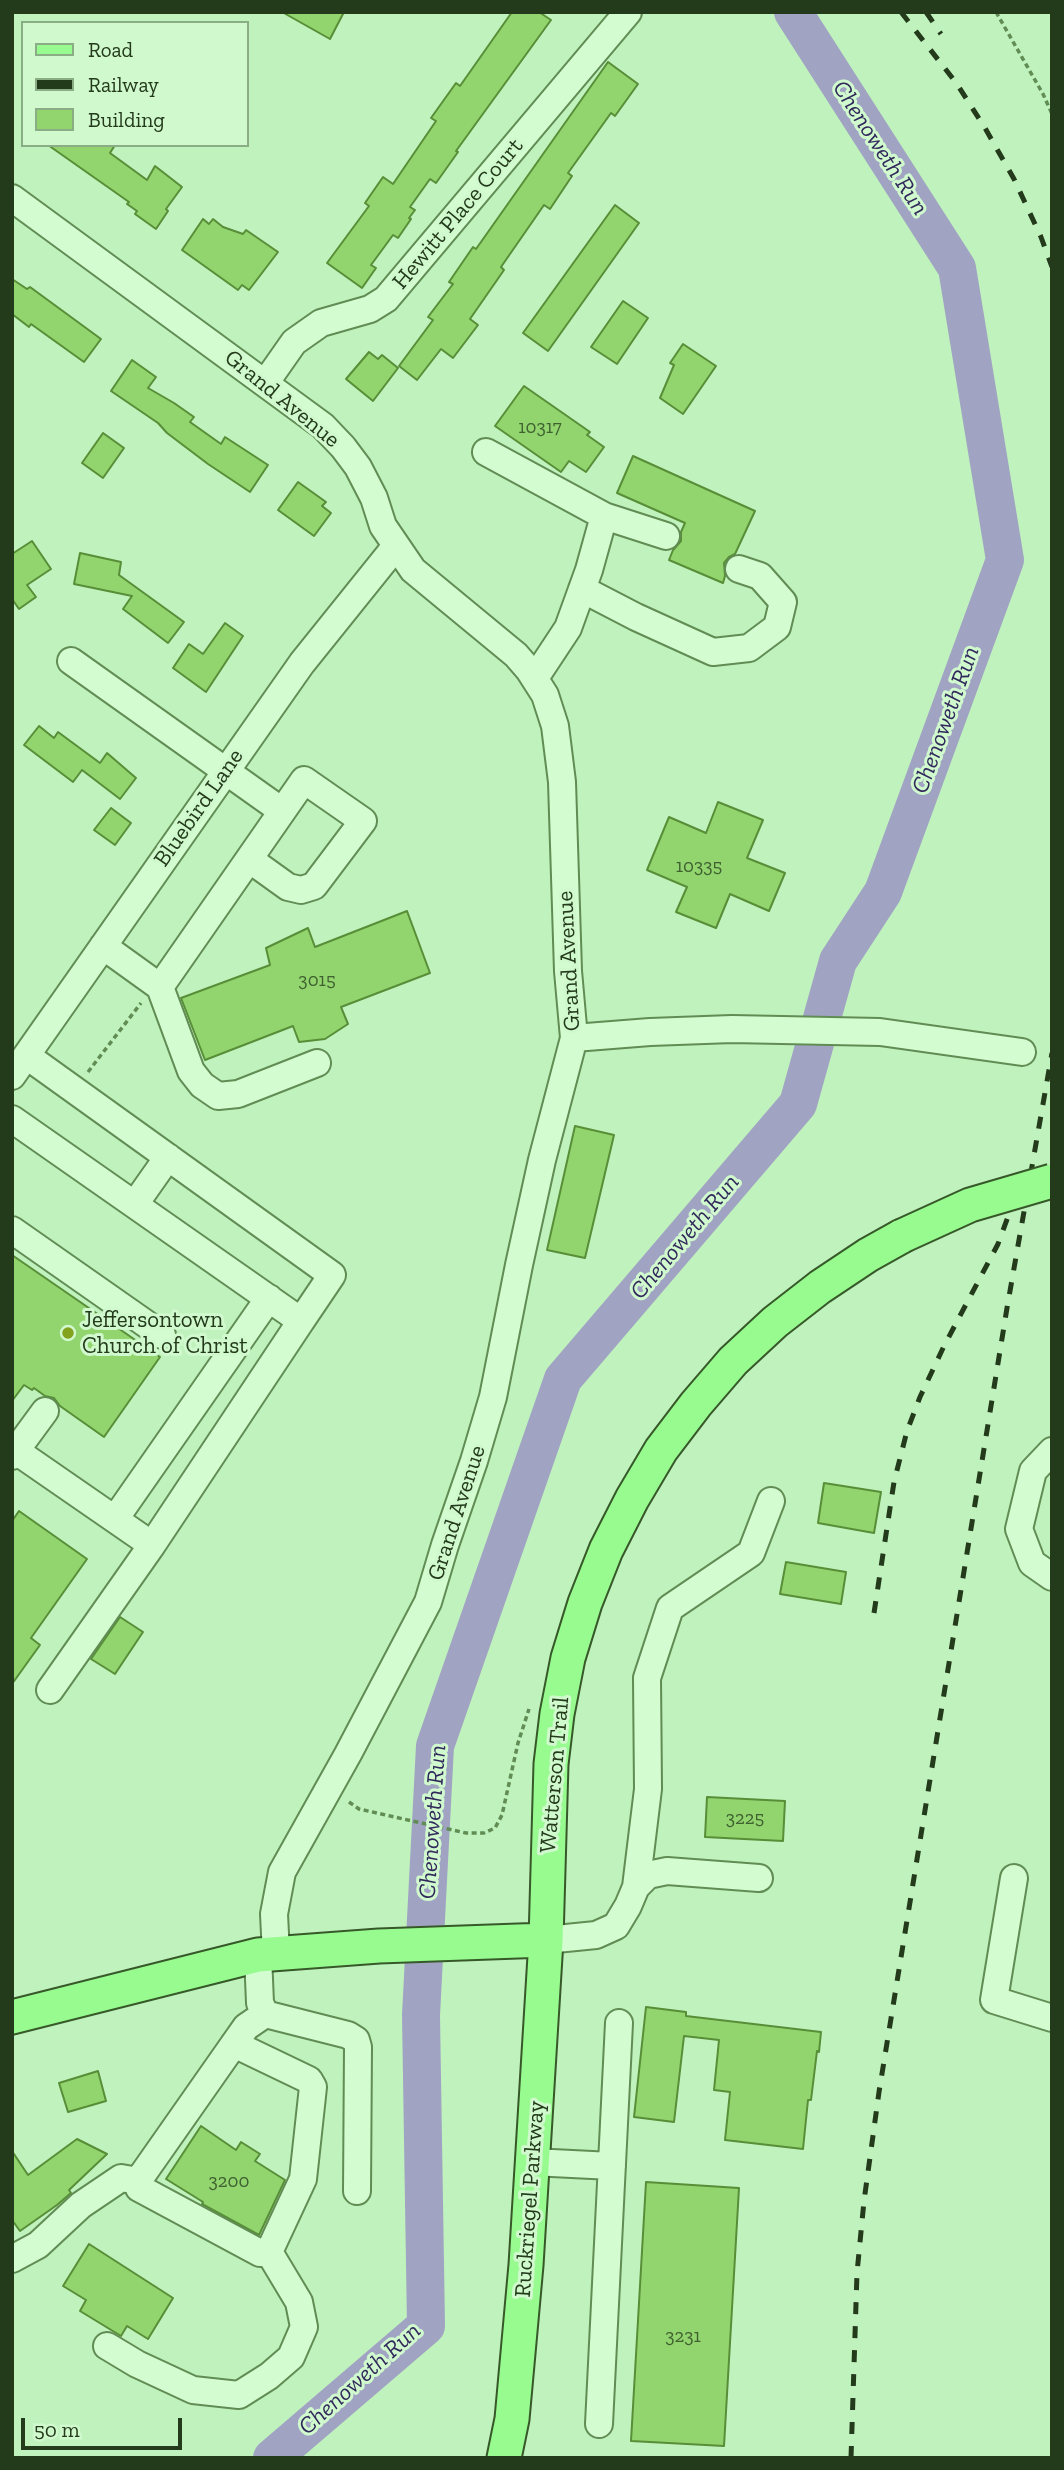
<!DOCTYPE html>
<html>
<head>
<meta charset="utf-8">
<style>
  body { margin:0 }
  #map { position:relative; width:1064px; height:2470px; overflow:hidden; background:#c0f2bd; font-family:"Zilla Slab",serif }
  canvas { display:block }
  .frame { position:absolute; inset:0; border:14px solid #233a1b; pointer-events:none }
  .legend { position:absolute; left:21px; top:21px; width:228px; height:126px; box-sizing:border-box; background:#d0f9ce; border:2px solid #8bad86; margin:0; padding:9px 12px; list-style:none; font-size:21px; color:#233a1b }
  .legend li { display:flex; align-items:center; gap:14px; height:35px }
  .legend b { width:35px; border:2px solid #8bad86 }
  .scale { position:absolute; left:21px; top:2418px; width:161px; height:32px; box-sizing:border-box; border:4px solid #233a1b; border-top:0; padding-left:9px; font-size:21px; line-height:24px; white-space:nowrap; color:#233a1b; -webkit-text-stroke:5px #d0f9ce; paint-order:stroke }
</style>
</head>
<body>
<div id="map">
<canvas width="1064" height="2470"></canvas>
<div class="frame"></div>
<ul class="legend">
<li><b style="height:9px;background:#98fb90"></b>Road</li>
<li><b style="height:9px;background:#233a1b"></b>Railway</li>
<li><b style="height:19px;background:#92d56f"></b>Building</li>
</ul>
<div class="scale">50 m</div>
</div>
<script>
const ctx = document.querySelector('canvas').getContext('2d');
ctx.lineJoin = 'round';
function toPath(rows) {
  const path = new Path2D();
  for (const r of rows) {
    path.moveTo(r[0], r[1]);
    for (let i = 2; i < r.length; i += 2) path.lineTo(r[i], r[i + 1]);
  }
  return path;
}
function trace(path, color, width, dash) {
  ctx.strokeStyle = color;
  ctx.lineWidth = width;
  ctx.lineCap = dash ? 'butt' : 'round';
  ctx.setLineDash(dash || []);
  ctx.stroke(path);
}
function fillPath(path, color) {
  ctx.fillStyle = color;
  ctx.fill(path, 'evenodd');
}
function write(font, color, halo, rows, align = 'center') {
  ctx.font = font + ' "Zilla Slab",serif';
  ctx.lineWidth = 6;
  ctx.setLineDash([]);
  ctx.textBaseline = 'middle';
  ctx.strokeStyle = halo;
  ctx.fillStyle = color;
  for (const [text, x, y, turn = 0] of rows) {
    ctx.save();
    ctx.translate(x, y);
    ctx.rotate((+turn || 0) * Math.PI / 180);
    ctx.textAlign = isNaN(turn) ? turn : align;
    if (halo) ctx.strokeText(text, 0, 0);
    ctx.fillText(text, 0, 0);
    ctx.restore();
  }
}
trace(toPath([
  [272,2458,426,2326,421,2015,435,1746,563,1379,798,1104,838,961,883,892,1005,560,957,268,793,12]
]), '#a1a3c3', 38);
const building = toPath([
  [282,12,344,12,330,39,282,12],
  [512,12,539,12,551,20,456,151,458,152,436,183,430,179,410,207,415,210,409,218,411,219,398,238,393,235,371,265,376,268,362,288,327,263,369,206,365,203,383,177,393,184,436,121,431,118,456,83,460,86,512,12],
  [608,62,638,84,615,116,611,113,568,173,572,176,550,209,544,205,501,267,504,270,470,319,478,325,453,358,441,349,417,380,399,366,433,320,428,317,453,284,449,282,473,247,476,249,608,62],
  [48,145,115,145,110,153,147,180,155,166,182,187,166,209,168,211,156,229,135,214,137,211,127,204,129,202,48,145],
  [615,205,639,223,548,351,523,333,615,205],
  [203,219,209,224,213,219,223,227,243,234,246,230,278,252,249,290,242,285,238,290,182,250,203,219],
  [12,279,27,289,30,287,101,339,84,362,31,324,29,327,12,314,12,279],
  [623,301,648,318,617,364,591,347,623,301],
  [683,344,716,366,683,414,660,398,674,365,670,363,683,344],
  [369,352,378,359,382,355,398,368,373,401,346,379,369,352],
  [132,360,156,377,148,388,174,403,194,417,190,422,221,444,225,437,268,465,250,492,208,464,167,433,158,423,111,391,132,360],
  [524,386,590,432,587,435,604,447,586,472,569,461,561,472,495,426,524,386],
  [103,433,124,448,103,478,82,463,103,433],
  [633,456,755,511,735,554,729,557,724,563,725,576,723,583,669,560,673,550,681,541,681,532,685,523,617,493,633,456],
  [298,482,326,502,322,506,331,513,314,536,278,510,298,482],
  [32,541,51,569,27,585,36,597,19,609,12,599,12,554,32,541],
  [80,553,121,562,119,575,184,622,168,643,123,609,132,596,74,584,80,553],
  [225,623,243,636,206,692,173,668,189,644,203,654,225,623],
  [39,726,54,738,58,732,100,763,107,753,136,778,120,799,82,770,73,782,24,745,39,726],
  [718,802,763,820,747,858,785,873,769,911,730,894,716,928,676,912,687,887,647,870,669,817,706,833,718,802],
  [111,808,131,823,115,845,94,830,111,808],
  [407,911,430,973,341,1007,348,1024,325,1039,299,1042,293,1026,205,1060,181,998,270,965,266,948,308,928,315,947,407,911],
  [575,1126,614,1135,585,1258,547,1250,575,1126],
  [12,1255,160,1357,104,1437,60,1406,54,1398,45,1396,34,1388,32,1390,24,1385,12,1401,12,1255],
  [824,1483,881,1492,874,1533,818,1523,824,1483],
  [19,1511,87,1559,31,1638,40,1645,12,1684,12,1521,19,1511],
  [786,1562,846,1572,841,1604,780,1594,786,1562],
  [120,1617,143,1632,115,1674,91,1659,120,1617],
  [707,1797,785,1801,783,1841,705,1837,707,1797],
  [646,2007,686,2012,686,2016,821,2032,819,2052,817,2051,811,2100,808,2100,803,2149,725,2140,730,2092,714,2090,719,2040,684,2036,674,2122,634,2117,646,2007],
  [98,2071,106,2101,68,2112,59,2083,98,2071],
  [201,2126,236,2150,241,2142,260,2154,255,2161,285,2180,259,2235,202,2204,203,2202,166,2179,201,2126],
  [77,2139,107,2154,69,2190,71,2193,57,2205,20,2231,12,2220,12,2151,28,2175,77,2139],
  [646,2182,739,2188,724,2446,631,2441,646,2182],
  [89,2244,173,2298,148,2339,127,2326,121,2336,80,2311,86,2300,63,2286,89,2244]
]);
fillPath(building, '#92d56f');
trace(building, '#578e37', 2);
const minor = toPath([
  [12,198,323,426,343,447,358,467,374,498,383,526,413,570,516,655,529,670,545,695,555,726,562,782,568,971,574,1038,542,1160,519,1265,493,1397,474,1461,445,1545,428,1602,348,1754,282,1872,274,1914,276,1954],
  [266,382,294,342,321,323,370,309,386,299,628,12],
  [486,452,604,516],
  [582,589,636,617,713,652,749,648,777,627,783,602,760,576,739,569],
  [71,661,282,811],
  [535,678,568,628,589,570,604,516,666,536],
  [103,946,160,987,191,1071,202,1085,218,1096,238,1094,317,1063],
  [160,987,304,780,363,821,314,886,301,890,288,887,249,859],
  [574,1038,650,1032,732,1029,880,1032,1022,1052],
  [12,1076,302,663,396,546],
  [12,1119,301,1321,332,1275,27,1056],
  [135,1204,168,1157],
  [12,1230,162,1335],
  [16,1451,152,1545,301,1321],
  [1052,1451,1033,1471,1019,1529,1032,1563,1052,1577],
  [12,1456,45,1411],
  [115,1519,269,1298],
  [50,1690,152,1545],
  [1014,1878,994,2000,1052,2018],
  [636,1887,648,1789,647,1678,670,1608,751,1553,771,1501],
  [546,1940,596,1935,616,1926,628,1906,636,1887,648,1875,667,1871,759,1878],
  [258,1955,260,2003,265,2014,348,2035,356,2040,358,2047,357,2191],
  [234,2044,309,2080,313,2087,303,2179,269,2252,265,2253,260,2253,139,2188,138,2184,138,2181,234,2044,246,2027,265,2014],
  [532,2162,612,2166],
  [12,2259,38,2245,81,2205,121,2178,138,2181],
  [107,2346,137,2364,193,2390,239,2395,269,2376,291,2357,304,2327,299,2302,269,2252],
  [599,2424,619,2023]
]);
const major = toPath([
  [12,2017,258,1955,379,1946,546,1940],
  [504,2458,512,2419,526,2265,546,1940,551,1764,557,1714,568,1658,585,1603,606,1550,632,1499,661,1450,696,1404,733,1361,775,1322,820,1287,868,1255,902,1236]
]);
trace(minor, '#618c54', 30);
trace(major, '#375929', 37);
trace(toPath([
  [996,12,1043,94,1052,114],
  [88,1072,141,1003],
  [349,1802,359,1809,466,1833,484,1833,495,1828,502,1815,518,1743,529,1709]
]), '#618c54', 3.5, [5, 3.5]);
trace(minor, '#d4fcd1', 26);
trace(major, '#98fb90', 33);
trace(toPath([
  [901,12,957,84,985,128,1014,179,1041,237,1052,267],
  [926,12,941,34],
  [874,1613,894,1482,907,1431,920,1397,944,1346,998,1244,1023,1176],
  [851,2458,857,2273,864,2201,879,2092,1007,1308,1052,1053]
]), '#233a1b', 5, [12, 12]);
const majorBridge = toPath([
  [902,1236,970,1205,1052,1181]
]);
trace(majorBridge, '#375929', 37, []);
trace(majorBridge, '#98fb90', 33);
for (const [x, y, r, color] of [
  [68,1333,7,"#83a21e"]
]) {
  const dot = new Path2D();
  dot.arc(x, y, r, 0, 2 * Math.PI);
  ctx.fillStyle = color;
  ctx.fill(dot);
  trace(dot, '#d0f9ce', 2.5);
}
write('19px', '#3f6130', null, [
  ["10317",540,428],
  ["10335",699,867],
  ["3015",317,981],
  ["3225",745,1819],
  ["3200",229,2182],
  ["3231",683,2337]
]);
write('23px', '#233a1b', '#d0f9ce', [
  ["Hewitt Place Court",458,214,-50],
  ["Grand Avenue",282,399,39],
  ["Bluebird Lane",199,808,-55],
  ["Grand Avenue",569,961,-93],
  ["Grand Avenue",457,1513,-72],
  ["Watterson Trail",555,1775,-85],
  ["Ruckriegel Parkway",530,2199,-86]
]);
write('23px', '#233a1b', '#d0f9ce', [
  ["Jeffersontown",82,1320],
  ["Church of Christ",82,1346]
], 'left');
write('italic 24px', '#31285b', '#d0f9ce', [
  ["Chenoweth Run",880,148,57],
  ["Chenoweth Run",946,720,-70],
  ["Chenoweth Run",685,1237,-50],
  ["Chenoweth Run",433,1822,-86],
  ["Chenoweth Run",360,2379,-42]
]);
</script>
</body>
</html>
